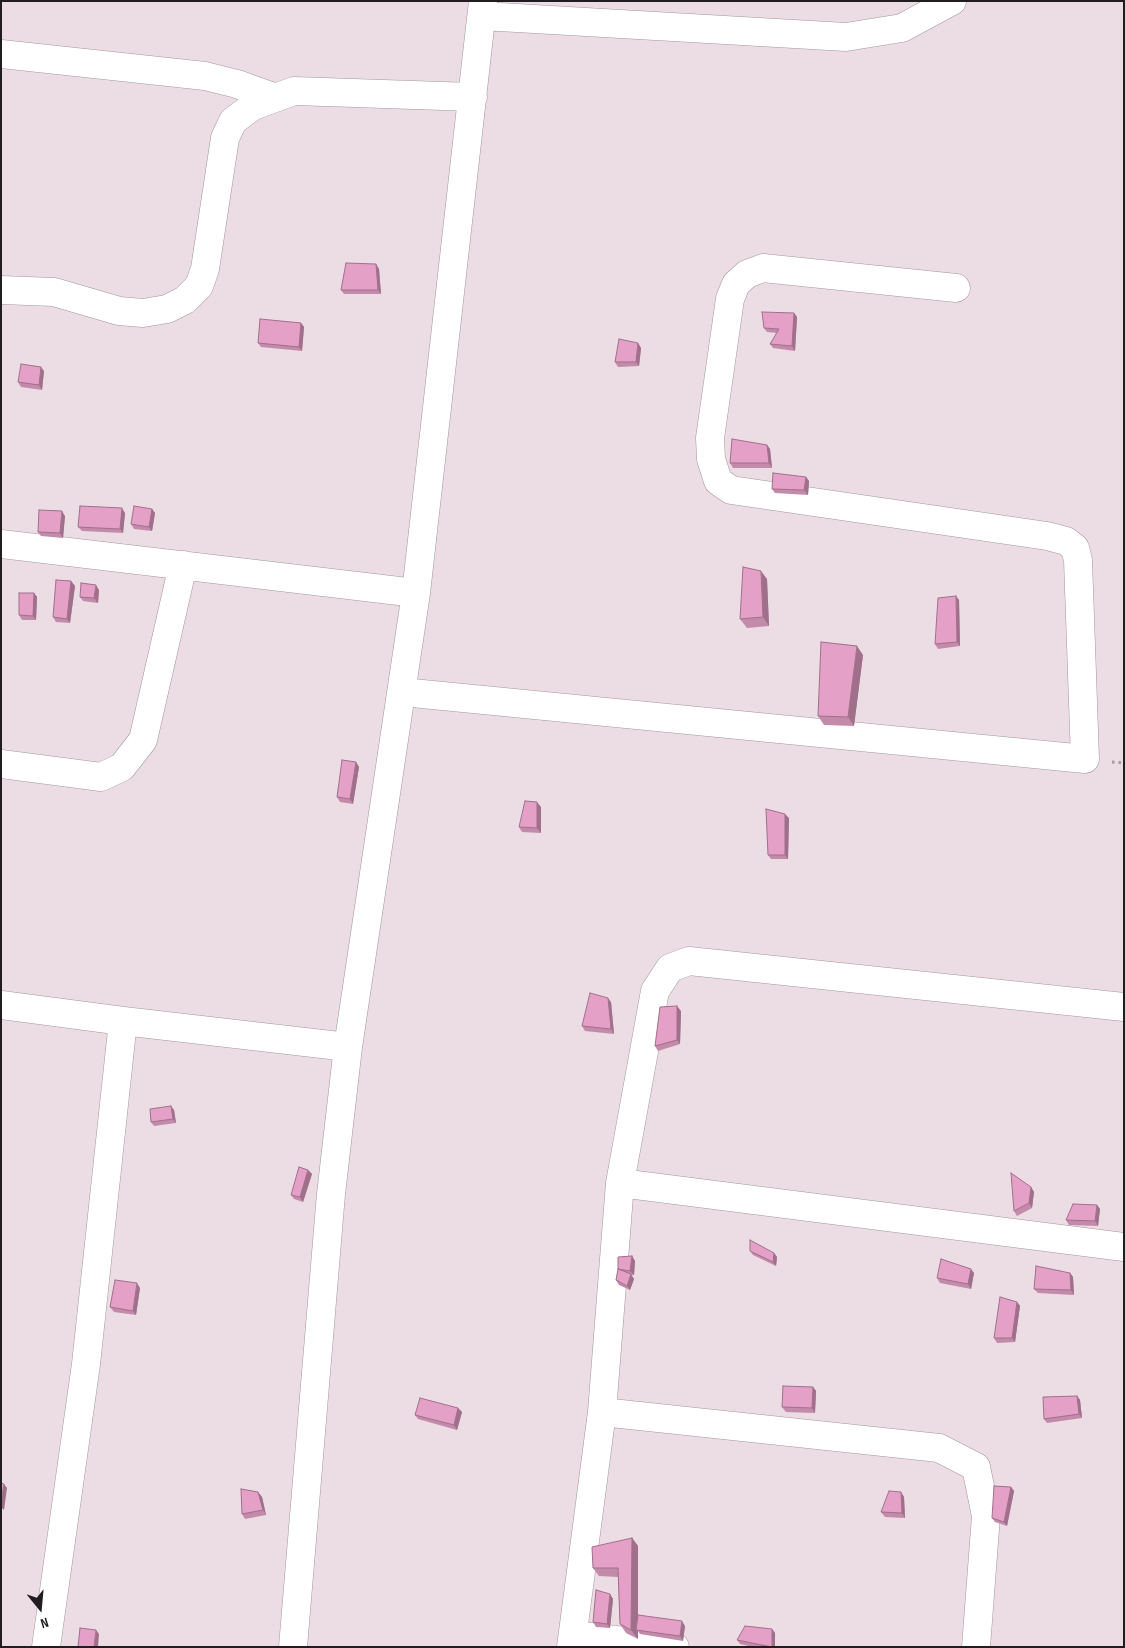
<!DOCTYPE html>
<html>
<head>
<meta charset="utf-8">
<style>
  body { margin:0 }
  #map { position:relative; width:1125px; height:1648px; overflow:hidden; background:#ecdce4; font-family:"Sofia Sans Condensed",sans-serif }
  canvas { display:block }
  .frame { position:absolute; inset:0; border:2px solid #211c1f; pointer-events:none }
  .north { position:absolute; left:15px; top:1583px; width:50px; height:50px; -webkit-text-stroke:4px #fff; paint-order:stroke; rotate:163deg; font-size:14px; font-weight:700; line-height:20px; text-align:center; color:#211c1f }
  .north::after { content:''; display:block; margin:auto; width:18px; height:22px; background:#211c1f; clip-path:polygon(50% 0,100% 100%,50% 72%,0 100%) }
</style>
</head>
<body>
<div id="map">
<canvas width="1125" height="1648"></canvas>
<div class="frame"></div>
<div class="north">N</div>
</div>
<script>
const ctx = document.querySelector('canvas').getContext('2d');
ctx.lineJoin = 'round';
function toPath(rows) {
  const path = new Path2D();
  for (const r of rows) {
    path.moveTo(r[0], r[1]);
    for (let i = 2; i < r.length; i += 2) path.lineTo(r[i], r[i + 1]);
  }
  return path;
}
function trace(path, color, width, dash) {
  ctx.strokeStyle = color;
  ctx.lineWidth = width;
  ctx.lineCap = dash ? 'butt' : 'round';
  ctx.setLineDash(dash || []);
  ctx.stroke(path);
}
function fillPath(path, color) {
  ctx.fillStyle = color;
  ctx.fill(path, 'evenodd');
}
const minor = toPath([
  [482,16,846,37,902,28,952,1],
  [1,54,205,76,237,84,273,97],
  [1,290,54,292,119,311,143,313,167,309,185,300,199,286,205,269,225,138,233,121,253,106,294,91,473,97],
  [1,544,416,593],
  [402,692,1085,759,1078,560,1075,548,1066,541,1047,536,731,490,718,481,711,459,710,438,730,299,736,284,747,274,763,268,956,288],
  [1,764,101,777,122,767,143,740,183,565],
  [1,1005,123,1021,348,1047],
  [620,1183,1124,1247],
  [602,1412,620,1183,655,991,670,968,689,961,1124,1007],
  [573,1635,675,1647],
  [46,1647,86,1364,123,1021],
  [293,1647,331,1194,348,1047,416,593,483,1],
  [571,1647,602,1412,939,1448,976,1467,986,1516,976,1647]
]);
trace(minor, '#a4959d', 29);
trace(toPath([
  [1112,762,1124,763]
]), '#a79ba1', 3, [2.5, 4]);
trace(minor, '#fff', 28);
fillPath(toPath([
  [376,264,379,269,381,294,344,294,341,290],
  [794,313,797,317,795,351,773,348,770,344,777,333,767,332,764,328],
  [301,323,304,327,302,351,261,347,258,343],
  [638,343,641,348,639,366,618,367,615,362],
  [44,371,42,390,21,387,18,382],
  [767,445,770,449,772,468,733,468,730,463],
  [806,477,809,481,808,495,775,493,772,489],
  [152,509,155,513,152,531,134,529,131,524],
  [125,513,123,533,82,531,78,527],
  [65,516,63,538,41,536,38,532],
  [767,579,769,626,747,628,740,619],
  [71,581,75,586,70,623,56,622,53,617],
  [99,590,98,603,83,601,80,597],
  [34,593,37,597,36,620,22,620,19,615],
  [959,600,960,646,938,649,935,644],
  [863,655,854,726,824,725,818,716],
  [356,762,359,767,353,804,340,802,337,797],
  [541,807,541,833,522,832,519,827],
  [789,818,788,859,771,859,768,855],
  [611,1002,614,1034,585,1031,582,1026],
  [681,1011,680,1044,658,1051,655,1046],
  [174,1110,176,1123,154,1126,151,1122],
  [308,1170,312,1174,303,1202,294,1199,291,1195],
  [1031,1187,1034,1192,1032,1208,1017,1216,1014,1211],
  [1097,1205,1100,1209,1098,1226,1069,1225,1066,1220],
  [750,1251,774,1253,777,1257,776,1266,753,1255],
  [632,1256,635,1261,634,1275,631,1275,634,1279,630,1290,619,1285,616,1280,618,1269],
  [974,1273,971,1289,940,1283,937,1278],
  [1070,1273,1073,1277,1074,1295,1038,1293,1034,1289],
  [140,1288,136,1315,114,1312,110,1307],
  [1017,1302,1020,1306,1015,1342,997,1343,994,1338],
  [813,1387,816,1391,815,1413,786,1412,782,1407],
  [1077,1396,1080,1400,1082,1418,1047,1423,1044,1419],
  [458,1408,462,1412,457,1430,418,1419,415,1415],
  [1011,1487,1014,1491,1007,1526,995,1522,992,1518],
  [258,1492,262,1497,266,1515,245,1519,242,1514],
  [901,1492,904,1497,905,1518,885,1517,881,1512],
  [632,1538,638,1546,638,1621,685,1626,683,1641,640,1634,638,1631,638,1639,626,1633,620,1624,618,1577,599,1576,593,1568],
  [610,1594,613,1599,610,1628,596,1627,593,1622],
  [772,1629,775,1633,775,1647,753,1647,740,1644,737,1640]
]), '#c48aaa');
fillPath(toPath([
  [376,264,379,269,381,294,378,290],
  [794,313,797,317,795,351,792,346],
  [301,323,304,327,302,351,299,347],
  [638,343,641,348,639,366,636,362],
  [41,367,44,371,42,390,39,385],
  [767,445,770,449,772,468,769,463],
  [806,477,809,481,808,495,804,490],
  [122,508,125,513,123,533,120,529],
  [152,509,155,513,152,531,149,527],
  [62,511,65,516,63,538,60,533],
  [761,571,767,579,769,626,763,617],
  [71,581,75,586,70,623,67,619],
  [96,585,99,590,98,603,94,598],
  [34,593,37,597,36,620,33,616],
  [956,596,959,600,960,646,957,642],
  [857,646,863,655,854,726,848,717],
  [356,762,359,767,353,804,350,799],
  [537,802,541,807,541,833,537,828],
  [785,814,789,818,788,859,785,855],
  [608,998,611,1002,614,1034,611,1029],
  [677,1006,681,1011,680,1044,677,1040],
  [171,1106,174,1110,176,1123,173,1119],
  [308,1170,312,1174,303,1202,300,1197],
  [1031,1187,1034,1192,1032,1208,1029,1203],
  [1097,1205,1100,1209,1098,1226,1095,1221],
  [774,1253,777,1257,776,1266,773,1262],
  [632,1256,635,1261,634,1275,630,1271],
  [971,1269,974,1273,971,1289,968,1284],
  [1070,1273,1073,1277,1074,1295,1071,1290],
  [631,1274,634,1279,630,1290,627,1286],
  [137,1283,140,1288,136,1315,133,1311],
  [1017,1302,1020,1306,1015,1342,1012,1338],
  [813,1387,816,1391,815,1413,812,1408],
  [1077,1396,1080,1400,1082,1418,1079,1414],
  [458,1408,462,1412,457,1430,454,1425],
  [4,1484,7,1488,4,1510,1,1507,1,1501],
  [1011,1487,1014,1491,1007,1526,1004,1522],
  [258,1492,262,1497,266,1515,263,1510],
  [901,1492,904,1497,905,1518,902,1513],
  [632,1538,638,1546,638,1630,636,1630,638,1631,638,1639,631,1630],
  [610,1594,613,1599,610,1628,607,1624],
  [682,1621,685,1626,683,1641,680,1636],
  [772,1629,775,1633,775,1647,772,1647],
  [96,1630,99,1634,98,1647,94,1647]
]), '#a0708b');
const building = toPath([
  [346,263,376,264,378,290,341,290,346,263],
  [762,312,794,313,792,346,770,344,779,329,764,328,762,312],
  [260,319,301,323,299,347,258,343,260,319],
  [619,339,638,343,636,362,615,362,619,339],
  [21,364,41,367,39,385,18,382,21,364],
  [732,439,767,445,769,463,730,463,732,439],
  [773,473,806,477,804,490,772,489,773,473],
  [80,506,122,508,120,529,78,527,80,506],
  [134,506,152,509,149,527,131,524,134,506],
  [39,510,62,511,60,533,38,532,39,510],
  [743,567,761,571,763,617,740,619,743,567],
  [56,580,71,581,67,619,53,617,56,580],
  [81,583,96,585,94,598,80,597,81,583],
  [19,593,34,593,33,616,19,615,19,593],
  [956,596,957,642,935,644,938,598,956,596],
  [821,642,857,646,848,717,818,716,821,642],
  [342,760,356,762,350,799,337,797,342,760],
  [525,801,537,802,537,828,519,827,525,801],
  [766,809,785,814,785,855,768,855,766,809],
  [590,993,608,998,611,1029,582,1026,590,993],
  [677,1006,677,1040,655,1046,660,1007,677,1006],
  [171,1106,173,1119,151,1122,150,1109,171,1106],
  [299,1167,308,1170,300,1197,291,1195,299,1167],
  [1011,1173,1031,1187,1029,1203,1014,1211,1011,1173],
  [1073,1204,1097,1205,1095,1221,1066,1220,1073,1204],
  [750,1240,774,1253,773,1262,750,1251,750,1240],
  [632,1256,630,1271,618,1269,618,1257,632,1256],
  [941,1259,971,1269,968,1284,937,1278,941,1259],
  [1036,1266,1070,1273,1071,1290,1034,1289,1036,1266],
  [618,1269,631,1274,627,1286,616,1280,618,1269],
  [115,1280,137,1283,133,1311,110,1307,115,1280],
  [1000,1297,1017,1302,1012,1338,994,1338,1000,1297],
  [783,1386,813,1387,812,1408,782,1407,783,1386],
  [1077,1396,1079,1414,1044,1419,1043,1397,1077,1396],
  [420,1398,458,1408,454,1425,415,1415,420,1398],
  [1,1483,4,1484,1,1501,1,1483],
  [994,1486,1011,1487,1004,1522,992,1518,994,1486],
  [241,1489,258,1492,263,1510,242,1514,241,1489],
  [889,1491,901,1492,902,1513,881,1512,889,1491],
  [632,1538,631,1630,620,1624,618,1568,593,1568,592,1547,632,1538],
  [596,1590,610,1594,607,1624,593,1622,596,1590],
  [638,1615,682,1621,680,1636,636,1630,638,1615],
  [745,1626,772,1629,772,1647,737,1640,745,1626],
  [80,1628,96,1630,94,1647,78,1647,80,1628]
]);
fillPath(building, '#e4a0c6');
trace(building, '#a0708b', 1);
</script>
</body>
</html>
